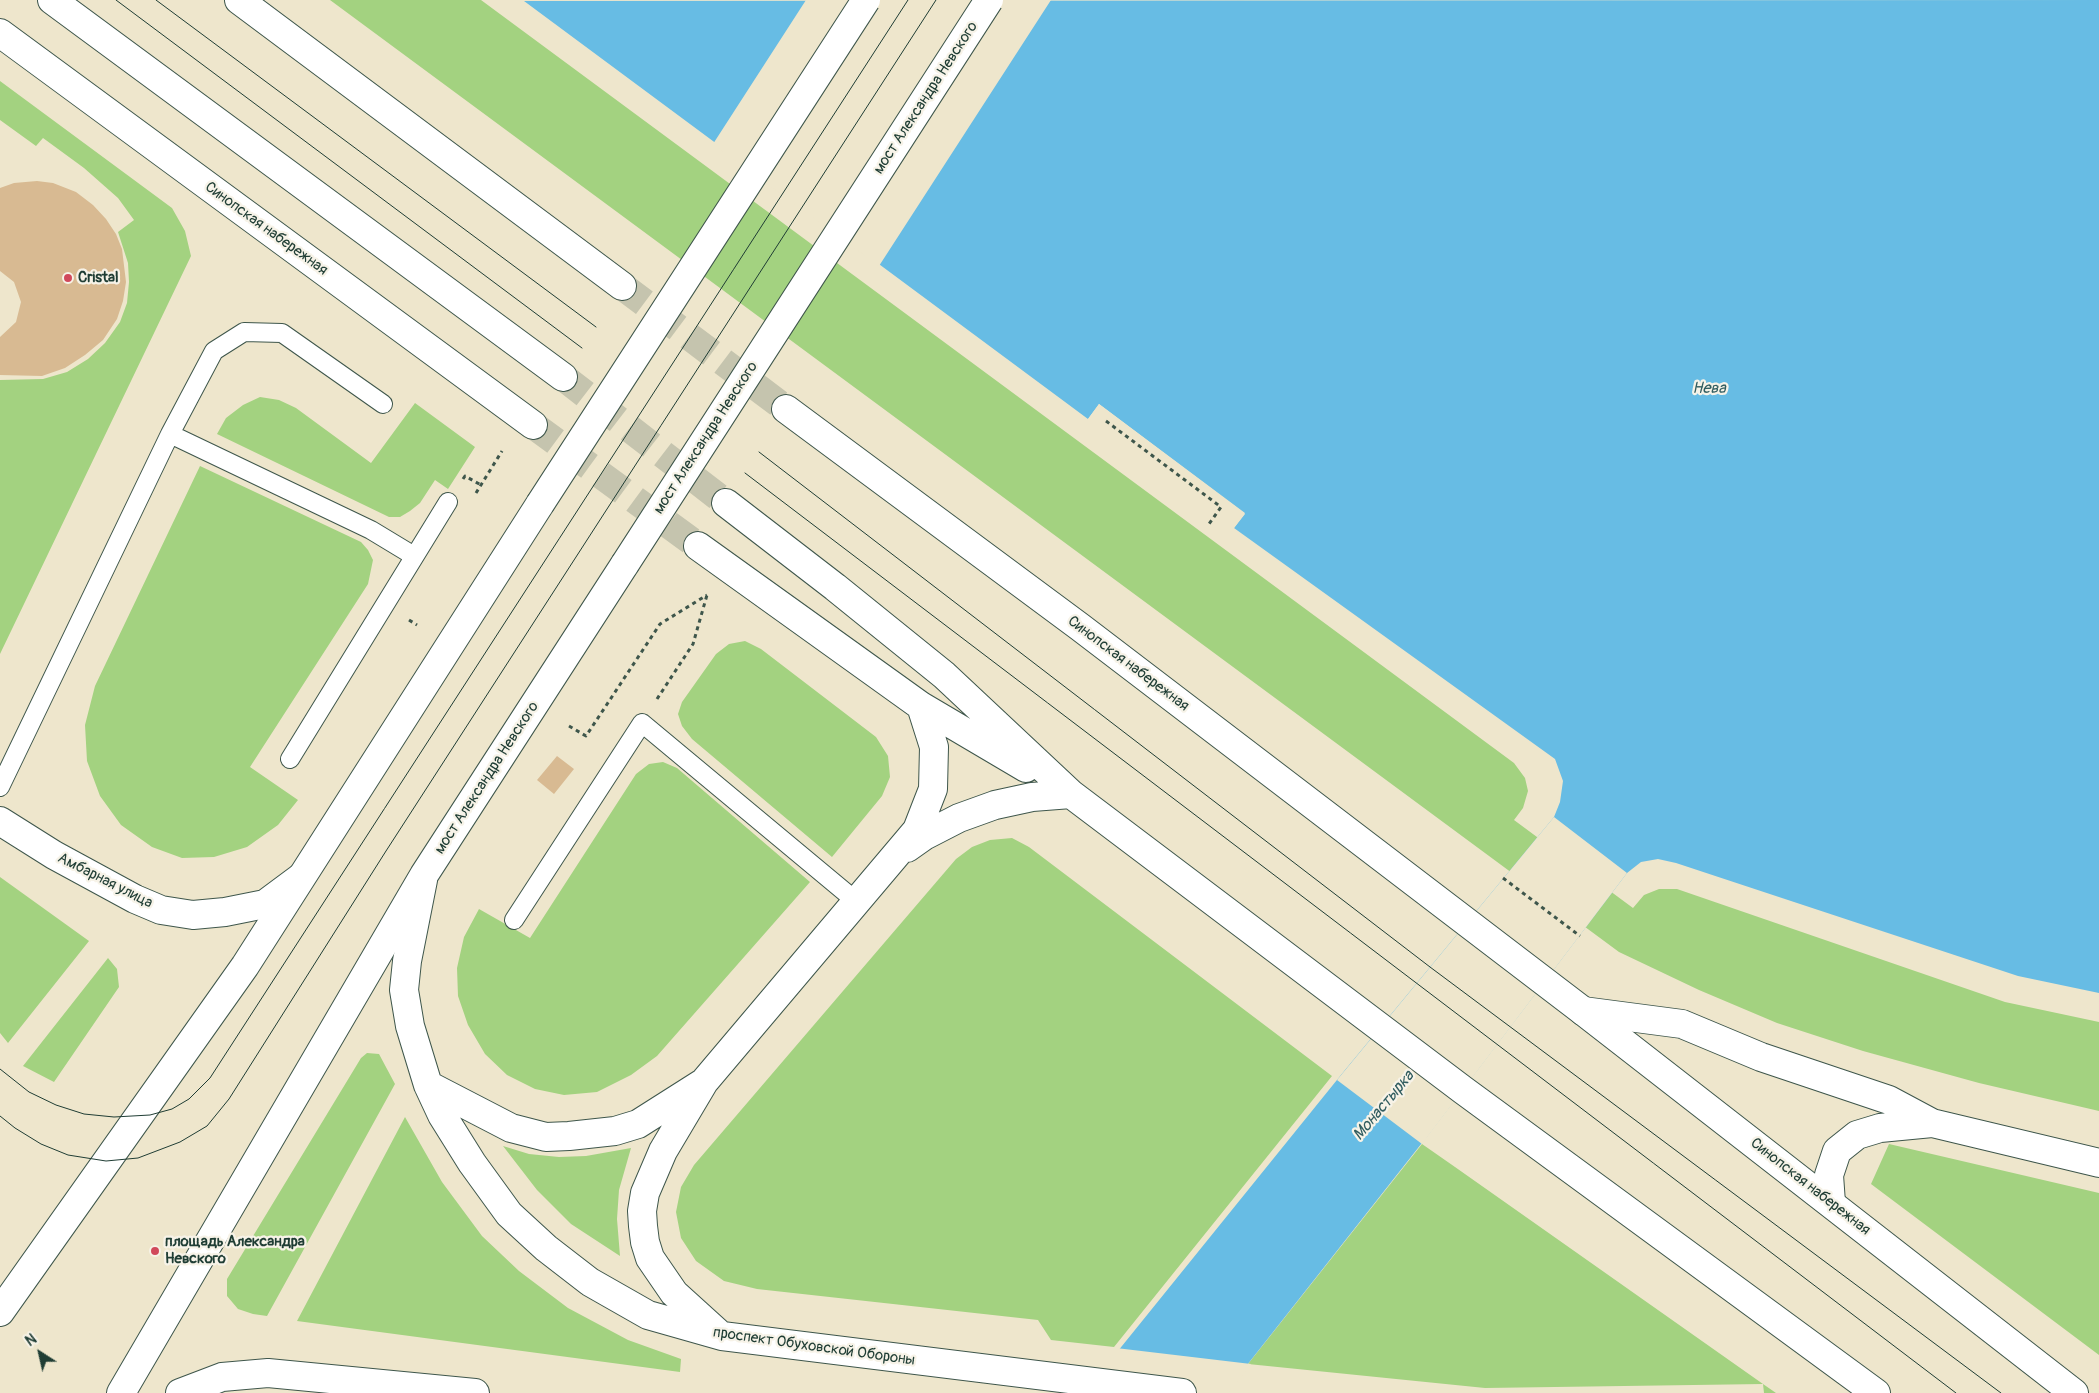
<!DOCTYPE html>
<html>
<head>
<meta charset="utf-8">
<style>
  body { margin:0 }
  #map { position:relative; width:2099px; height:1393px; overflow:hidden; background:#eee6cc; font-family:Pangolin,sans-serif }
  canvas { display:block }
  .north { position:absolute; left:15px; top:1328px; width:50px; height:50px; -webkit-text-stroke:4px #f7f3e8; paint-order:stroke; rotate:325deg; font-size:14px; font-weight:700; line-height:20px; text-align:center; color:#1f3d34 }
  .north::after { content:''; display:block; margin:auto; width:18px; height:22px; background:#1f3d34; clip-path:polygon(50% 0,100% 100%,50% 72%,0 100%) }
</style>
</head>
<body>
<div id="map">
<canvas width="2099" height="1393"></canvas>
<div class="north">N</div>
</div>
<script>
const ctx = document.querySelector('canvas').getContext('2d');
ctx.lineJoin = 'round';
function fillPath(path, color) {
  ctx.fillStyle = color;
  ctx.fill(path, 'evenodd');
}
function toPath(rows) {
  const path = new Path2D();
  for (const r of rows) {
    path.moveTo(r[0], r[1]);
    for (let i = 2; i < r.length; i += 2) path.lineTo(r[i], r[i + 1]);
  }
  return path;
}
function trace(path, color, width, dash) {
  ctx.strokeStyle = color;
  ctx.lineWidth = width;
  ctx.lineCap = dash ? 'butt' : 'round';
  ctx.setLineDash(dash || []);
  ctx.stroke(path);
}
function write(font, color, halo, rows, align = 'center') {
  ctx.font = font + ' Pangolin,sans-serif';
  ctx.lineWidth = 4.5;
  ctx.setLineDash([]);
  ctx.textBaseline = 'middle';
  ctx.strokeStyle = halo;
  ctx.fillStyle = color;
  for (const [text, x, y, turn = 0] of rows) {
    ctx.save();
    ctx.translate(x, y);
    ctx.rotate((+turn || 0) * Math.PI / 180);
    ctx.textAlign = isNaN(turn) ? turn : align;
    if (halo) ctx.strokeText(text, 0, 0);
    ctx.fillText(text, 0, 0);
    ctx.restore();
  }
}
fillPath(toPath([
  [330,0,481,0,1514,763,1525,778,1528,791,1523,808,1514,820,1633,908,1644,895,1659,889,1677,889,2005,1002,2099,1022,2099,1111,1979,1083,1863,1051,1777,1023,1699,990,1619,952],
  [0,81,172,208,185,231,191,256,0,654,0,380,43,379,67,372,88,359,105,343,120,322,127,303,129,282,128,263,118,232,134,220,118,198,84,168,43,138,36,146,0,120],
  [260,397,279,400,296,408,371,463,415,403,475,447,448,489,435,480,420,503,410,511,400,517,389,517,217,434,226,418,243,405],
  [200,466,361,542,368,550,373,560,368,584,250,767,298,800,278,825,247,847,214,857,182,858,152,847,121,825,100,796,87,761,85,725,95,686],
  [745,641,761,649,876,737,888,756,890,777,882,796,832,857,692,739,682,726,678,714,682,702,716,654,729,644],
  [663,762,677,768,810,882,657,1056,631,1075,597,1092,564,1095,535,1089,507,1075,485,1054,468,1025,458,996,457,968,464,937,479,909,530,938,636,774,649,764],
  [1012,838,1029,847,1332,1076,1114,1347,1051,1340,1038,1320,757,1289,724,1281,696,1261,681,1238,676,1212,681,1187,694,1165,956,859,972,847,990,840],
  [0,877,89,941,8,1043,0,1033],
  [108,958,117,969,119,987,54,1082,23,1066],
  [367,1053,379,1054,395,1084,267,1316,253,1314,238,1309,227,1296,227,1279,361,1058],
  [405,1117,442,1182,482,1236,519,1271,568,1308,628,1340,681,1359,680,1372,297,1321],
  [1422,1144,1455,1167,1763,1384,1776,1393,1764,1393,1763,1384,1485,1388,1248,1364],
  [1889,1144,2099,1193,2099,1355,1871,1184],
  [503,1146,529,1154,559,1157,586,1156,631,1148,619,1190,617,1219,620,1256,571,1224,537,1190]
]), '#a3d280');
fillPath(toPath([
  [2099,0,2099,993,2018,976,1676,863,1658,859,1641,862,1627,873,1429,1134,1225,1393,1084,1393,1345,1070,1554,817,1560,802,1563,781,1555,759,1234,528,1245,514,1099,404,1088,419,524,1]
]), '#67bce4');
fillPath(toPath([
  [806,0,1051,0,879,266,713,144],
  [1099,404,1245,513,1234,528,1232,526,1242,514,1100,407,1090,420,1088,419],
  [1554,817,1627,873,1422,1144,1337,1080],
  [1116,1348,1251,1364,1228,1393,1081,1393]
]), '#eee6cc');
fillPath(toPath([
  [37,181,53,183,76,192,93,205,106,219,116,234,122,249,126,282,123,301,117,319,103,340,85,355,65,368,42,376,0,375,0,337,16,322,21,302,14,282,0,271,0,188,14,183],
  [557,756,574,769,554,794,537,780]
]), '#d8ba92');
trace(toPath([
  [622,286,786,409],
  [563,377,726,503],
  [533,425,698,546]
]), '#c5c4ae', 28, [28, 14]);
const lane = toPath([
  [170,434,371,530,414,556],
  [290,759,448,502],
  [0,787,170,434,214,351,244,332,282,333,383,404],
  [514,920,642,723,857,902]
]);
const street = toPath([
  [1583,1011,1682,1024,1761,1057,1889,1100,1932,1123,2099,1163],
  [1831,1203,1829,1175,1837,1151,1857,1135,1880,1128,1932,1123]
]);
const secondary = toPath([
  [52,0,563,377],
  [239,0,622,286],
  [0,33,533,425],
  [786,409,1080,627,1583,1011,2074,1393],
  [726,503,835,587,944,675,1071,794,1463,1090,1876,1393],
  [698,546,921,706,1026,768],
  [0,821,54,855,135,899,161,910,193,915,225,912,265,904,300,878],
  [907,848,924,836,959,818,995,805,1032,797,1071,794],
  [423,880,407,961,404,990,410,1026,428,1085,442,1115,472,1163,509,1214,546,1248,590,1282,648,1315,722,1336,1182,1393],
  [428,1085,511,1128,546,1137,569,1136,615,1131,638,1124,701,1084],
  [717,1332,674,1293,650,1258,645,1242,643,1226,642,1211,645,1193,663,1151,704,1082,917,830,933,789,934,747,921,706],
  [180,1393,222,1377,268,1373,475,1393]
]);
const primary = toPath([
  [0,1312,245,966,540,504],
  [121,1393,424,875,625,564]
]);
trace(lane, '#3e564b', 20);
trace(street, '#3e564b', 30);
trace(secondary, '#3e564b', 30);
trace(primary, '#3e564b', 30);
trace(toPath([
  [1106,421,1221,507,1209,524],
  [463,479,465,476,481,485],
  [476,493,502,451],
  [409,620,417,625],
  [657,699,693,644,707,595],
  [569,726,586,736,660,624,707,595],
  [1503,878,1580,936]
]), '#3e564b', 3, [4, 4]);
trace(lane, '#fff', 18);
trace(street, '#fff', 28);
trace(secondary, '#fff', 28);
trace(primary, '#fff', 28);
trace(toPath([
  [116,0,582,348],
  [156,0,596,327],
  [759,452,1430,967,2001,1393],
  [745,473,1956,1393],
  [0,1069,29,1092,56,1105,84,1114,114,1117,150,1115,172,1109,189,1099,210,1078,908,0],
  [0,1116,15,1128,41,1144,68,1155,106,1161,138,1158,180,1142,207,1126,229,1099,386,851,936,0]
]), '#1f3d34', 1);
const primaryBridge = toPath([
  [540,504,866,0],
  [625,564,989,0]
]);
trace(primaryBridge, '#3e564b', 30, []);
trace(primaryBridge, '#fff', 28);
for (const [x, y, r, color] of [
  [68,278,5,"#d1495b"],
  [155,1251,5,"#d1495b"]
]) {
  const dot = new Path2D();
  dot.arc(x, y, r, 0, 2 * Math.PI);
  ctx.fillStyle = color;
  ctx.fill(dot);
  trace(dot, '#f7f3e8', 2);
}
write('15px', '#1f3d34', '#f7f3e8', [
  ["мост Александра Невского",926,98,-57],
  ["Синопская набережная",266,229,36],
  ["мост Александра Невского",706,438,-57],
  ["Синопская набережная",1128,664,37],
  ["мост Александра Невского",487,778,-57],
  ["Амбарная улица",105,881,27],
  ["Синопская набережная",1810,1187,38],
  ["проспект Обуховской Обороны",814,1347,8]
]);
write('bold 15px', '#1f3d34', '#f7f3e8', [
  ["Cristal",78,278],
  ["площадь Александра",165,1242],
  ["Невского",165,1259]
], 'left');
write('italic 16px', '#315d60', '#f7f3e8', [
  ["Нева",1709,389],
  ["Монастырка",1384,1106,-50]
]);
</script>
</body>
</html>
